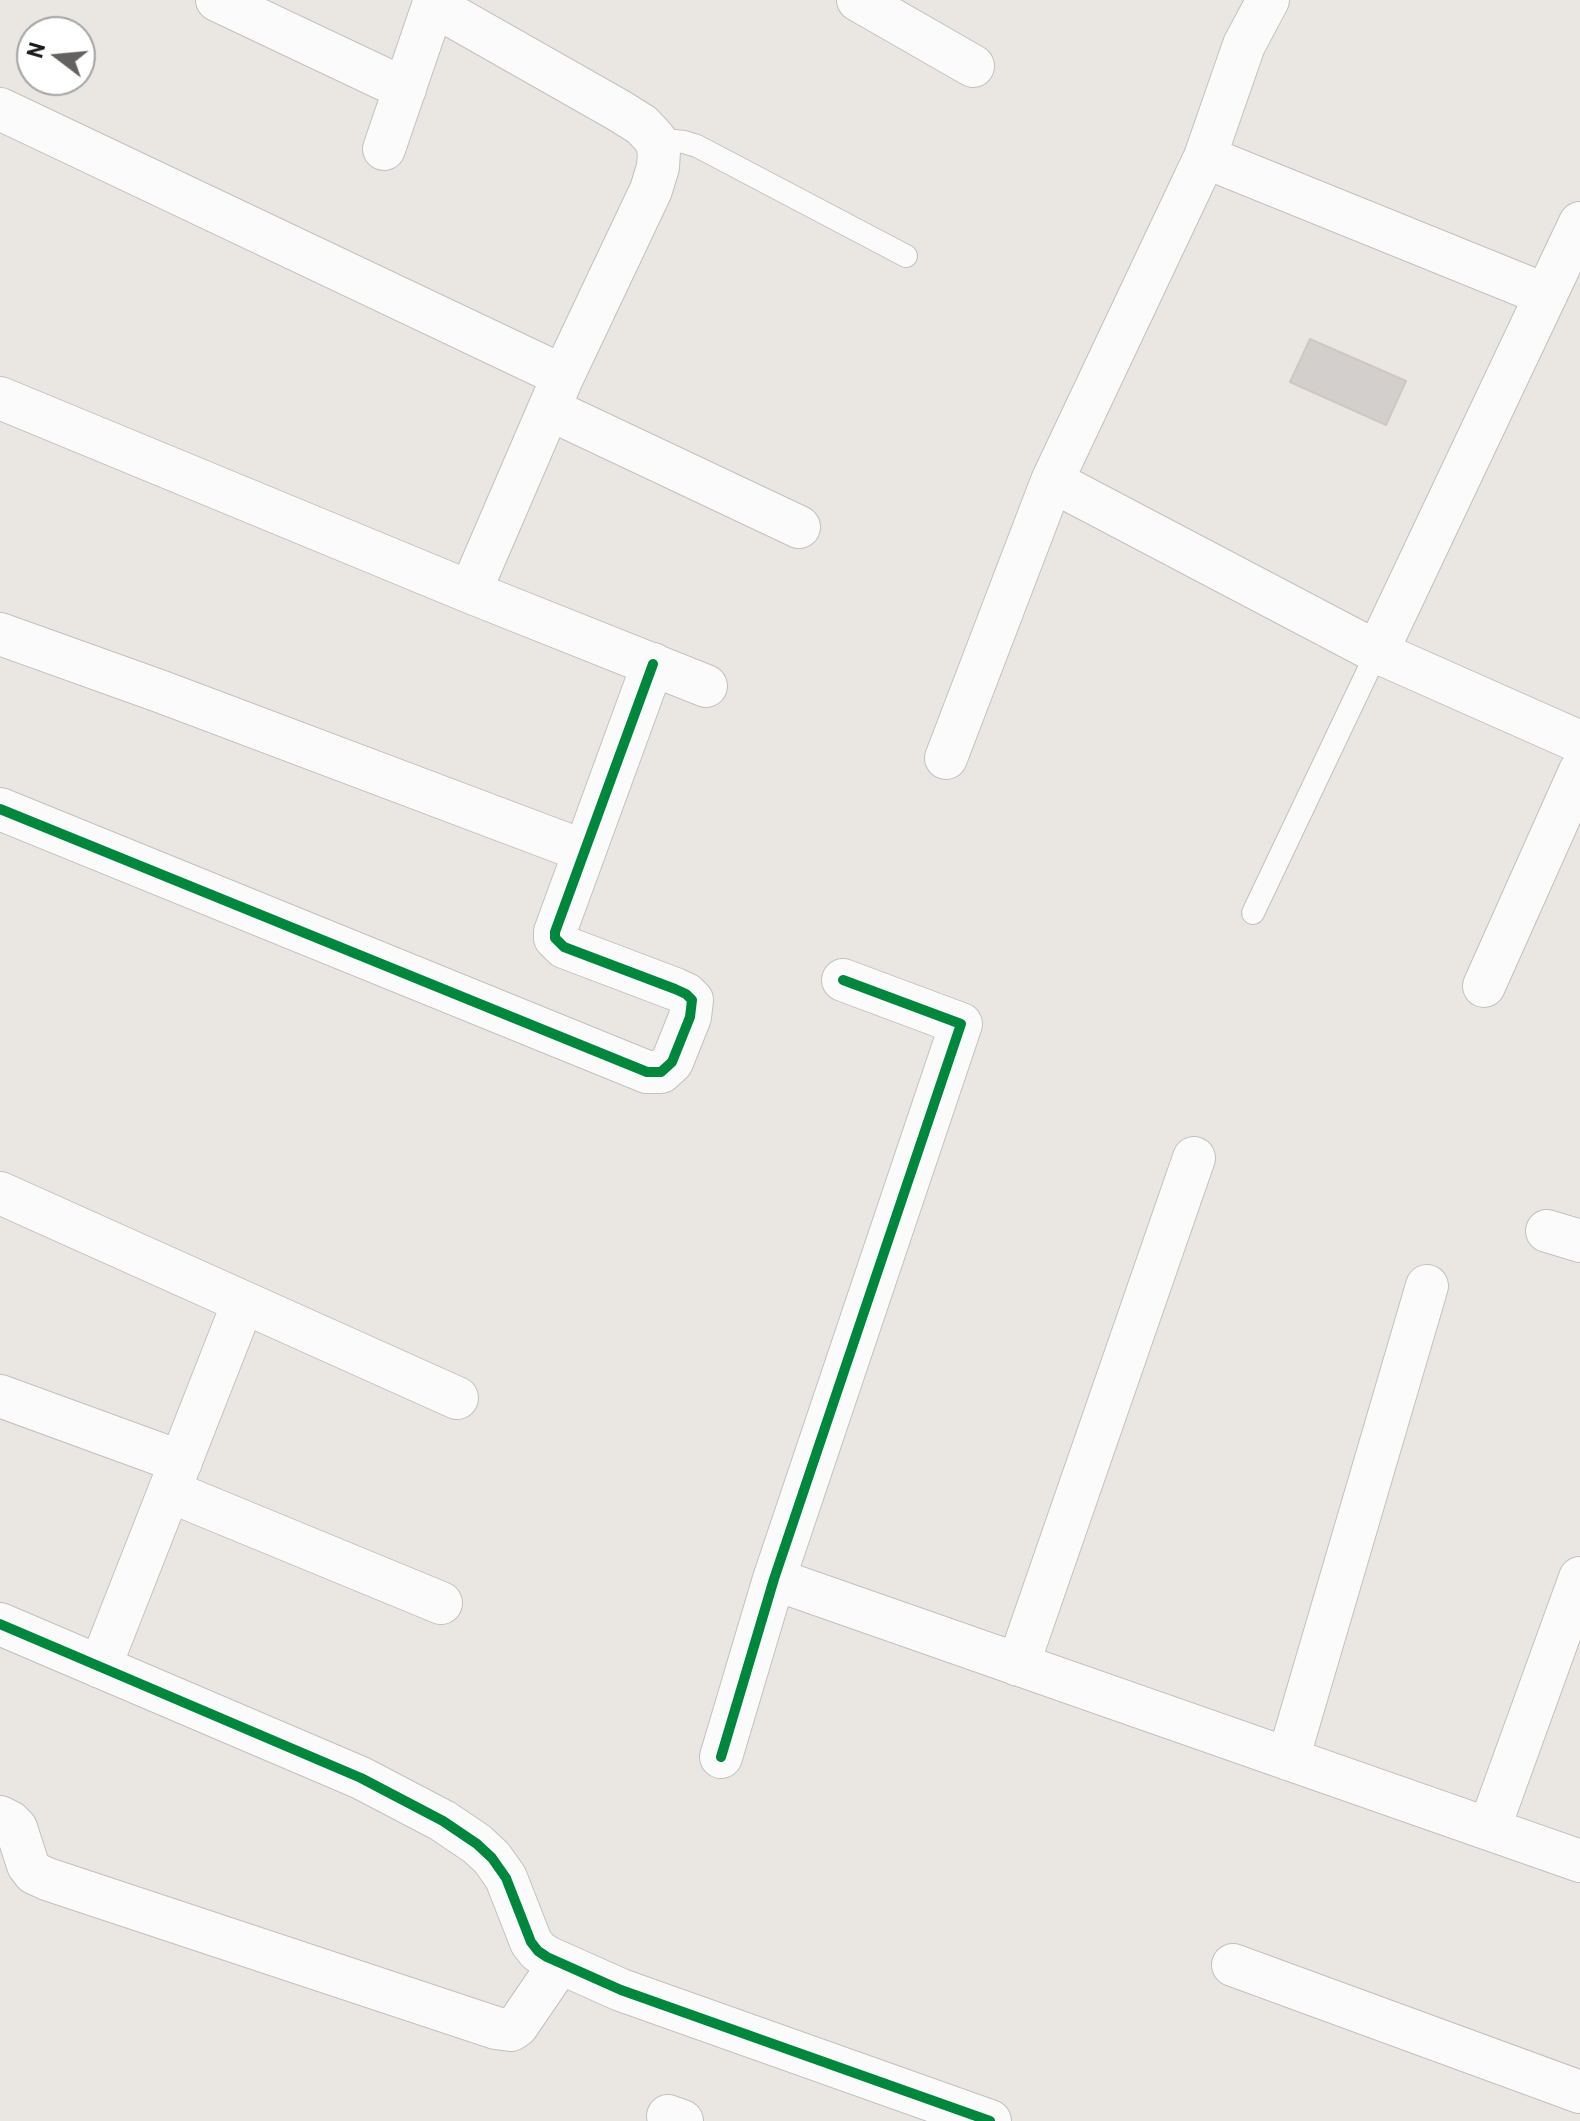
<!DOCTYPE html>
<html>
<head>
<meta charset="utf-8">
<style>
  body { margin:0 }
  #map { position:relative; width:1580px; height:2121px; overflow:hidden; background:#eae7e3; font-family:Barlow,sans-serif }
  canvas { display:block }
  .north { position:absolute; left:16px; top:16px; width:80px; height:80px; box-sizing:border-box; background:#fff; border:2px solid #a4a4a4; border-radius:50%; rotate:286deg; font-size:22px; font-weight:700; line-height:32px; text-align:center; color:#1b1b1b }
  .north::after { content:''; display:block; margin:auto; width:28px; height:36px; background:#636261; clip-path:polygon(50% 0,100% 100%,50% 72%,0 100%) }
</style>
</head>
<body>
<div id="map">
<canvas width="1580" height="2121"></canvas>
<div class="north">N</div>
</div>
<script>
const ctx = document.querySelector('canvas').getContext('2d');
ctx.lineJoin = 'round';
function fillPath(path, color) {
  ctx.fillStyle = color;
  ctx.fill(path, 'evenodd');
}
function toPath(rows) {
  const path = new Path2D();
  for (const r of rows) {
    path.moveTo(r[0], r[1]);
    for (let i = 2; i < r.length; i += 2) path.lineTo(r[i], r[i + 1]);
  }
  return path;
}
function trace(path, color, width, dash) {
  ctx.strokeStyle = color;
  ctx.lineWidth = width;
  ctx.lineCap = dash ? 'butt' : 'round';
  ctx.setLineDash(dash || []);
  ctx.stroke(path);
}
const building = toPath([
  [1310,339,1406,381,1386,425,1290,382,1310,339]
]);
fillPath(building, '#d2cfcc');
trace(building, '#cdc8c4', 2);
const service = toPath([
  [655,139,684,142,697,146,906,256],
  [1253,913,1377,652]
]);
const minor = toPath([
  [217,0,405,89],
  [858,0,973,66],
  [433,5,618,110,642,125,655,139,659,151,658,167,651,190,563,376,470,592],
  [0,109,563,376],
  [384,149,435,0],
  [1205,157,1546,295],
  [0,398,470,592,706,686],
  [549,409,799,527],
  [1052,481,1377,652,1580,742],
  [0,634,162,692,584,851],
  [1377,652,1580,223],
  [946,758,1052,481,1205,157,1244,45,1268,0],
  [0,809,647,1072,661,1072,672,1062,690,1017,692,1000,686,994,675,989,564,947,555,938,555,932,653,664],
  [1484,986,1580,771],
  [0,1193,457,1398],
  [1547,1231,1580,1241],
  [0,1396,181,1462],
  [169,1491,441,1603],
  [774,1579,1580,1861],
  [0,1624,361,1778,443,1821,477,1844,492,1858,506,1878,531,1942,538,1951,547,1957,621,1990,990,2121],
  [1018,1665,1194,1158],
  [100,1667,243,1303],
  [721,1757,774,1579,961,1024,843,980],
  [1288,1759,1427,1286],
  [0,1817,10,1822,16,1828,28,1865,34,1873,47,1879,496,2028,511,2030,517,2026,560,1963],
  [1489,1829,1580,1578],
  [1233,1965,1580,2092],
  [668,2116,682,2121]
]);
trace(service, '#c2c1bf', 24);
trace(minor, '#c2c1bf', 44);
trace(service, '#fcfbfb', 22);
trace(minor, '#fcfbfb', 42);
trace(toPath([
  [0,809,647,1072,661,1072,672,1062,690,1017,692,1000,686,994,675,989,564,947,555,938,555,932,653,664],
  [0,1624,361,1778,443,1821,477,1844,492,1858,506,1878,531,1942,538,1951,547,1957,621,1990,990,2121],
  [721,1757,774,1579,961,1024,843,980]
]), '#00873e', 10);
</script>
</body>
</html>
